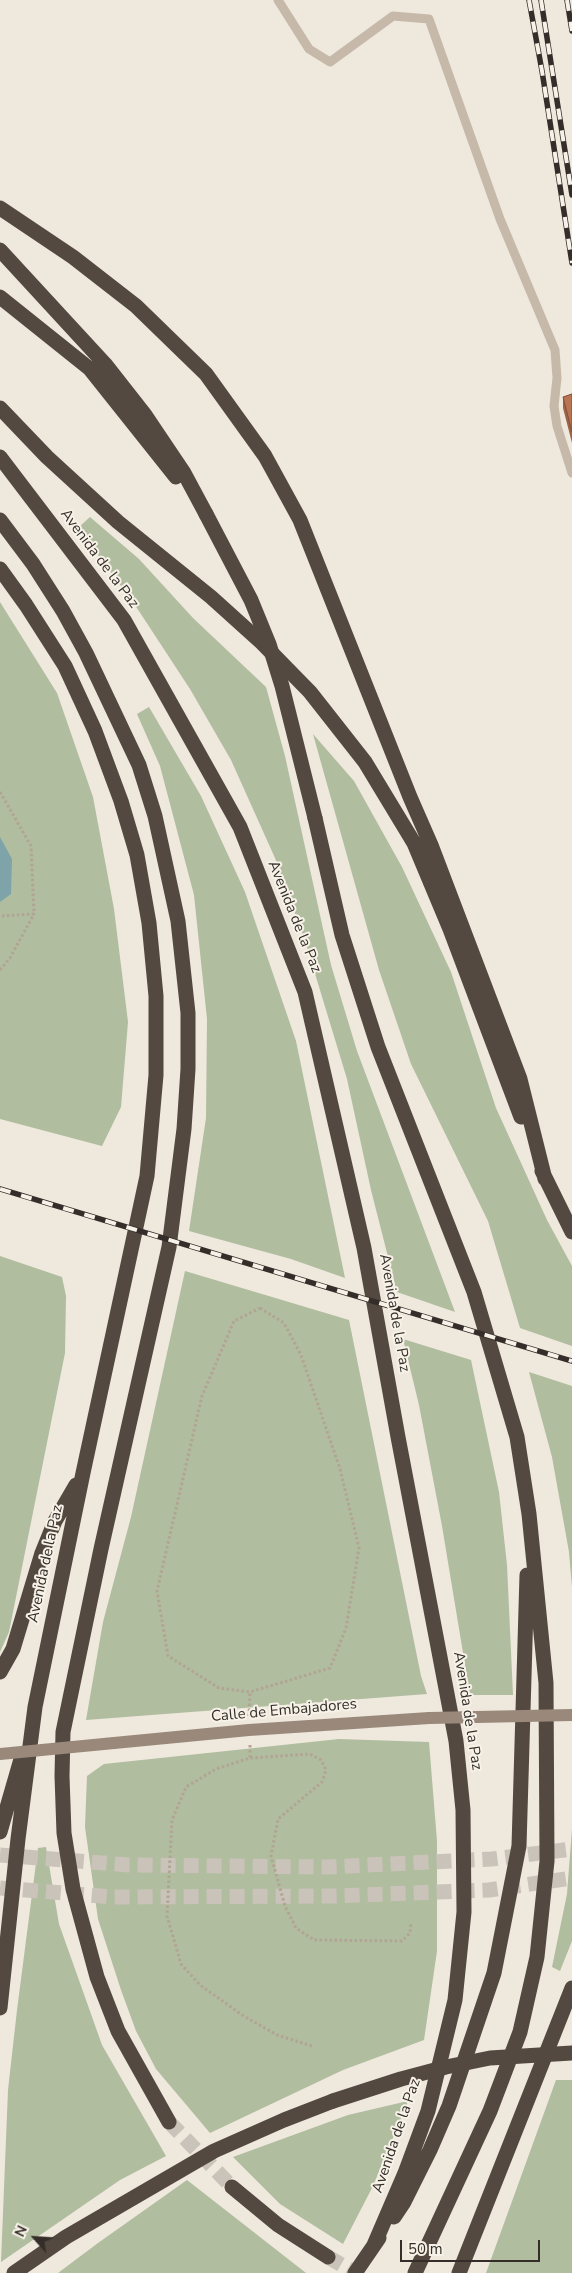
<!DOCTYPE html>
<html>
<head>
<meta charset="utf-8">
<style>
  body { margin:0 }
  #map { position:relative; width:572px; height:2273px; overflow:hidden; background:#efe8dd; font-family:"Nunito Sans",sans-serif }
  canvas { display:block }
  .north { position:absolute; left:10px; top:2213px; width:50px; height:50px; -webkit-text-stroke:4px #f7f2e8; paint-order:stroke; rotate:296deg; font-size:14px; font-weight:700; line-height:20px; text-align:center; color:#342d29 }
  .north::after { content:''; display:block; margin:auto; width:18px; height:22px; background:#342d29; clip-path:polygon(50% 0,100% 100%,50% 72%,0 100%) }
  .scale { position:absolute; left:400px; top:2240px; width:140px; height:22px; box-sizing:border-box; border:2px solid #342d29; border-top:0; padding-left:6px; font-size:15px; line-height:18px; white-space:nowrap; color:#342d29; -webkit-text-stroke:4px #f7f2e8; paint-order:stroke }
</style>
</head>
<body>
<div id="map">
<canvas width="572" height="2273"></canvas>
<div class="north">N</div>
<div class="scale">50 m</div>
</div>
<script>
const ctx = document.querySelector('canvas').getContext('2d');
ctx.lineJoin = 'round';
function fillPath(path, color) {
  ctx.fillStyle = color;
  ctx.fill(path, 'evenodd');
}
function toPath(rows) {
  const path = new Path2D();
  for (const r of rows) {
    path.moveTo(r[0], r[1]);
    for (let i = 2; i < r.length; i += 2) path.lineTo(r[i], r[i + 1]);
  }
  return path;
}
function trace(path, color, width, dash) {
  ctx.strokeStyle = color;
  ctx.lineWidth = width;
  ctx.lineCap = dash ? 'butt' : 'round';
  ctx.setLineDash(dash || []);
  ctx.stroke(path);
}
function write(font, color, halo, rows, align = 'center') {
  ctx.font = font + ' "Nunito Sans",sans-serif';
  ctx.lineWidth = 4;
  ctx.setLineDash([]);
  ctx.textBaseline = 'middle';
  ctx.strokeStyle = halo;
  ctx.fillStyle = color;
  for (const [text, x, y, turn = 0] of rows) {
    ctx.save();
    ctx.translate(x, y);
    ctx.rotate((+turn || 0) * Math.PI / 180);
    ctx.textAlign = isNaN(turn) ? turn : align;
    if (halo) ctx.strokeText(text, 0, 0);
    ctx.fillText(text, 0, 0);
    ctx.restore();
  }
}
fillPath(toPath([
  [90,517,139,559,193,618,266,687,285,756,331,965,357,1051,455,1312,397,1292,371,1190,347,1079,306,944,275,858,231,760,190,689,135,605,78,528],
  [0,602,57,693,93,797,114,909,128,1022,121,1107,102,1146,0,1119],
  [149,707,201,796,245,892,296,1041,345,1278,291,1259,189,1231,206,1118,207,1019,194,895,160,766,137,714],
  [313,734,354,781,402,867,451,972,496,1108,547,1220,572,1266,572,1346,520,1328,488,1221,411,1064,379,970],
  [0,1256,62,1277,66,1296,65,1353,9,1632,0,1652],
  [185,1271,349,1320,421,1676,427,1694,86,1720,103,1622,131,1517],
  [403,1339,471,1360,499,1492,507,1565,513,1695,470,1695,442,1526,419,1405],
  [529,1372,572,1386,572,1587,569,1552,552,1457],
  [339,1739,429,1742,437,1841,437,1951,424,2040,343,2070,210,2133,156,2069,136,2031,121,1990,98,1919,85,1827,87,1776,104,1764],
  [572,1829,572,1941,560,1971,552,1967,567,1894],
  [46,1847,59,1924,102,2045,166,2156,120,2180,1,2262,8,2090,17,2010,38,1848],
  [556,2080,572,2080,572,2273,486,2273],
  [408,2101,373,2186,343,2244,280,2204,233,2157,348,2115],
  [187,2180,306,2273,58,2273,98,2243]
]), '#b0bd9e');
fillPath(toPath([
  [0,837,12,859,11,894,0,902]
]), '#7ea4a9');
trace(toPath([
  [0,1855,129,1865,327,1867,492,1859,572,1849],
  [0,1888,114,1897,335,1896,489,1890,572,1878],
  [169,2122,232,2187],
  [328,2257,356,2273]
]), '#cac3b9', 15, [15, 8]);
trace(toPath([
  [0,792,31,846,34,914,0,916],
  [0,970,10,958,34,914],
  [260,1308,284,1323,301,1355,340,1469,359,1548,346,1628,330,1668,250,1692,219,1688,168,1656,157,1591,202,1396,234,1321,260,1308],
  [249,1716,250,1692],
  [250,1745,250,1758],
  [312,2046,277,2035,242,2015,200,1985,181,1964,167,1916,172,1820,186,1787,216,1769,250,1758,310,1754,321,1760,326,1770,322,1782,278,1819,271,1856,285,1906,296,1928,314,1940,402,1941,410,1933,411,1922]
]), '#b2a494', 3, [2.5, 2.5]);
trace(toPath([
  [278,0,309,49,330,62,393,16,429,19,500,219,555,350,557,378,554,406,557,426,572,473]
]), '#c6b9aa', 9);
trace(toPath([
  [114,1743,249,1730,429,1718]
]), '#9a897b', 12);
trace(toPath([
  [0,208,73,257,136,306,206,374,265,456,300,520,410,797,431,845,520,1079,545,1179],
  [0,250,105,364,145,415,184,473,206,514],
  [0,297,90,369,176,477],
  [0,408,47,457,118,522,211,597,262,643,310,692,365,762,414,843,450,929,521,1117],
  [0,457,124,620,240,827,305,992,364,1248,398,1437,456,1741,463,1810,464,1912,455,2000,428,2111,405,2173,374,2245],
  [0,520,33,564,63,611,86,653,139,765,155,816,178,921,188,1013,188,1069,184,1129,169,1247,101,1549,69,1703,63,1732,62,1776,64,1833,73,1889,97,1977,118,2031,169,2122],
  [0,569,26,605,65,666,95,731,121,801,137,855,149,923,156,996,156,1075,147,1176,83,1473,35,1707,18,1839,0,2008],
  [315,818,342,935,378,1047,474,1292,517,1437,529,1514,546,1683,547,1861,537,1957,520,2032,490,2111,415,2273],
  [542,1171,572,1232],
  [0,1672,13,1649,42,1553,55,1521,76,1485],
  [0,1832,21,1759],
  [232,2187,278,2225,328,2257],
  [394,2217,404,2202,430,2150,449,2106,494,1973,519,1846,527,1575],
  [14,2273,66,2237,214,2151,284,2120,333,2101],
  [355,2273,379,2238],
  [459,2273,572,1988]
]), '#544941', 15);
const rail = toPath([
  [529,0,542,71,572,263],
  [541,0,572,195],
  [567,0,572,31],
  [0,1189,572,1361]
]);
trace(rail, '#342d29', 5.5);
trace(rail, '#f7f2e8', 4, [11]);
trace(toPath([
  [429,1718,572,1715],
  [0,1754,114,1743]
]), '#9a897b', 12);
trace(toPath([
  [206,514,251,600,269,644,282,686,315,818],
  [333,2101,401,2079,446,2067,490,2058,572,2053]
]), '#544941', 15);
fillPath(toPath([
  [572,394,572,443,563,408,563,397]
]), '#9f6446');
const building = toPath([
  [572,394,572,432,563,397,572,394]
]);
fillPath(building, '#b97451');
trace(building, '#825139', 1);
write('15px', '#342d29', '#f7f2e8', [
  ["Avenida de la Paz",99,559,53],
  ["Avenida de la Paz",294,917,68],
  ["Avenida de la Paz",394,1313,80],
  ["Avenida de la Paz",46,1564,-78],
  ["Calle de Embajadores",284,1711,-5],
  ["Avenida de la Paz",467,1711,81],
  ["Avenida de la Paz",397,2136,-71]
]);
</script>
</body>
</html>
